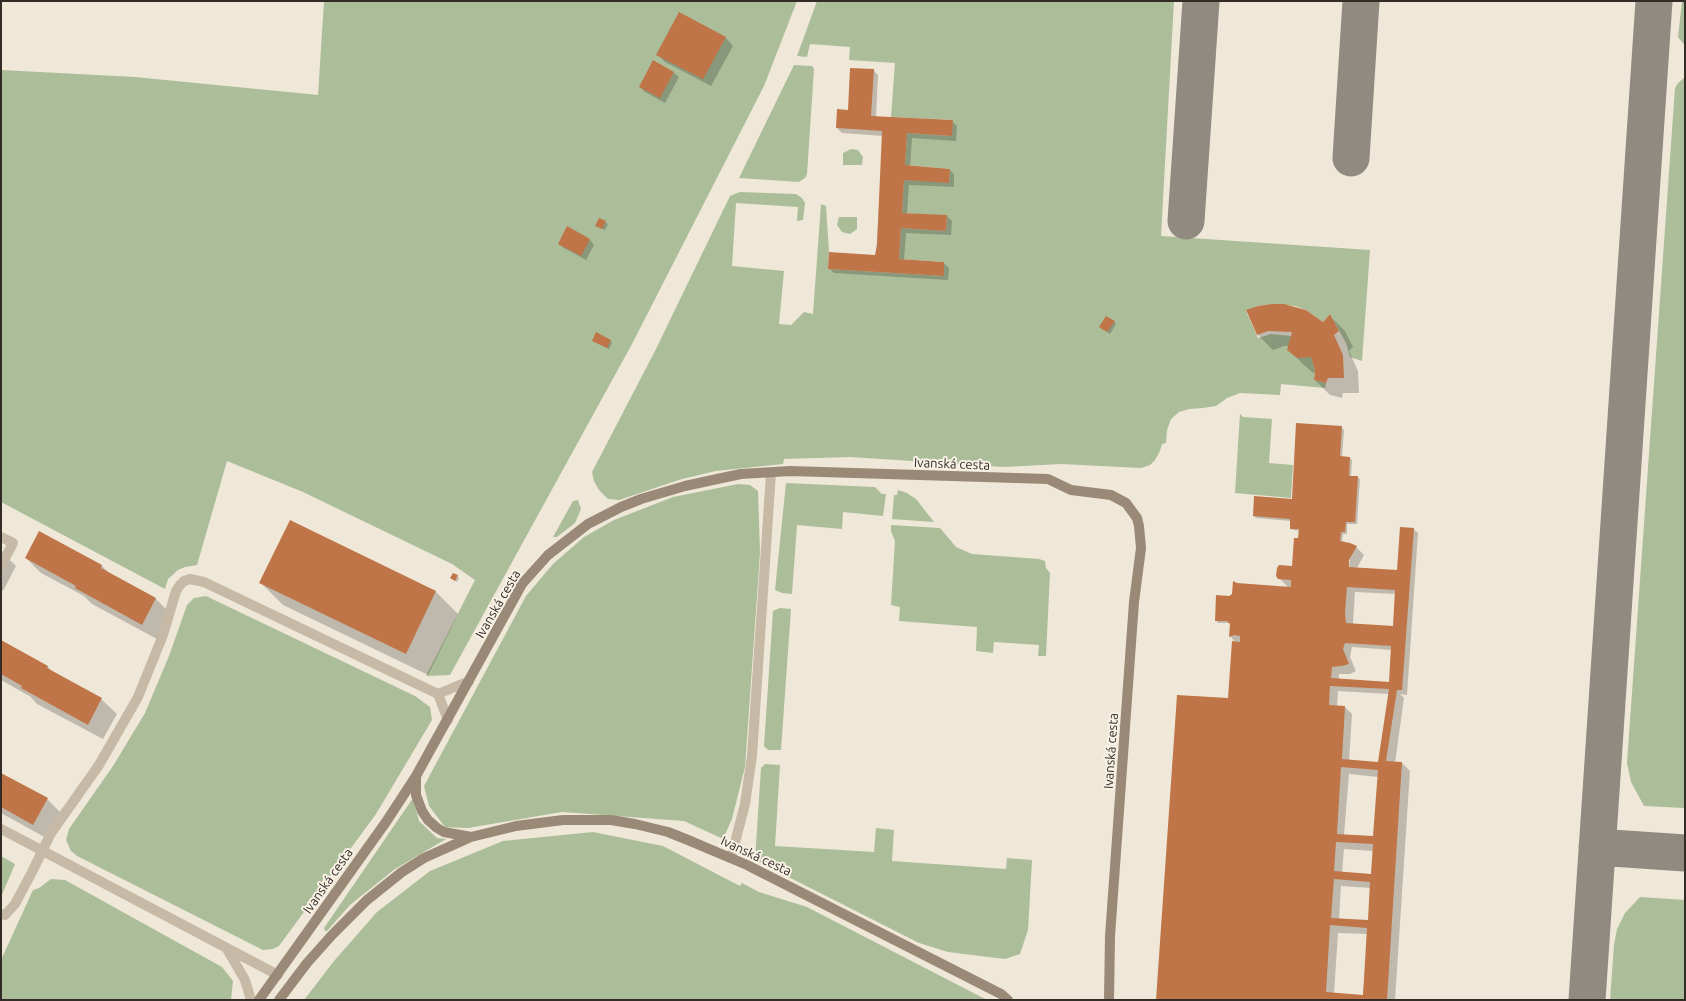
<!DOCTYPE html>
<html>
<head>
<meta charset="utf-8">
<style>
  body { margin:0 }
  #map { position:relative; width:1686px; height:1001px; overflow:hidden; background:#efe8d9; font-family:Ubuntu,sans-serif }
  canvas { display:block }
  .frame { position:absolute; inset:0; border:2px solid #332c26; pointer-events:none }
</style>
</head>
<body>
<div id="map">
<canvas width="1686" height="1001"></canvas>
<div class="frame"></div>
</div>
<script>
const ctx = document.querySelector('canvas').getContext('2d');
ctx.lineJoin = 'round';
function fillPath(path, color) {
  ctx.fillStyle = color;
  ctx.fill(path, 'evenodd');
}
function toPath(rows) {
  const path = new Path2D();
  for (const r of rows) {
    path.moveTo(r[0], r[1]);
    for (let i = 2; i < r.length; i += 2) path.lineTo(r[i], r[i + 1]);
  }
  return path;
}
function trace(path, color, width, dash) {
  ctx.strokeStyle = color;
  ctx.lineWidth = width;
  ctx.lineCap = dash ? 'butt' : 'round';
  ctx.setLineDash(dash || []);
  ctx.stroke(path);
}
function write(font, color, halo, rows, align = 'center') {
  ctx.font = font + ' Ubuntu,sans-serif';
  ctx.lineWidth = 4;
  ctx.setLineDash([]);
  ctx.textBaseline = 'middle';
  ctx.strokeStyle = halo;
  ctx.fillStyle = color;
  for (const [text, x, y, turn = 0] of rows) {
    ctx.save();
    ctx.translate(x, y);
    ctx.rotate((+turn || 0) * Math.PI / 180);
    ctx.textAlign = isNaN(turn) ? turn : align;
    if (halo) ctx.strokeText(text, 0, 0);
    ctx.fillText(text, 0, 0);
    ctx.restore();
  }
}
fillPath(toPath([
  [324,1,797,1,764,86,632,344,450,675,426,676,475,580,452,564,303,492,227,461,197,565,185,567,178,570,168,579,165,589,1,502,1,70,135,77,318,95],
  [817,1,1174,1,1161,236,1370,250,1362,361,1350,357,1346,343,1330,314,1323,322,1306,310,1295,306,1271,304,1258,306,1246,311,1258,338,1271,334,1291,336,1288,350,1311,357,1315,370,1314,380,1326,383,1325,388,1281,384,1280,395,1240,393,1227,398,1216,406,1203,408,1189,409,1179,412,1171,419,1167,430,1166,443,1162,444,1160,451,1155,460,1150,465,1141,468,1061,464,1004,467,850,457,784,459,783,464,716,471,682,479,619,500,608,499,599,490,594,481,592,472,655,351,730,196,740,192,796,194,802,198,805,203,803,220,797,221,798,207,736,203,732,266,784,271,779,324,791,325,804,312,813,314,821,204,826,206,829,252,828,269,944,276,944,262,899,259,901,228,946,231,947,216,902,213,904,180,949,182,950,169,905,165,907,133,951,136,953,120,891,117,895,63,849,60,850,47,810,44,807,57,797,56],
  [1682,1,1685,1,1685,46,1678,37],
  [794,65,812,66,814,69,807,174,805,178,799,182,739,178],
  [1685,77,1685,808,1644,806,1631,782,1627,763,1675,88,1678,83],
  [851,149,858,150,863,157,862,165,843,165,843,153],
  [839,217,857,217,857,229,850,234,842,232,837,225],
  [1240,414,1243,417,1272,419,1269,463,1293,465,1291,498,1235,493],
  [786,483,875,487,882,494,886,494,883,516,843,512,842,529,797,525,792,594,782,593,775,590],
  [738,484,750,485,758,491,760,553,745,767,732,819,723,839,684,821,562,812,468,828,445,827,429,806,424,786,526,596,553,564,584,537,614,520,673,497],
  [898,490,907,493,916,499,934,522,892,519,894,495,897,495],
  [578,500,581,509,575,523,557,537,553,537,573,501],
  [891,525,940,528,956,547,972,554,1039,559,1045,561,1046,568,1050,573,1046,656,1038,656,1039,645,994,642,993,653,976,651,977,627,899,621,900,607,891,605,895,541,891,531],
  [206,596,415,696,430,707,432,720,376,814,279,946,273,949,263,950,77,856,71,851,66,840,69,829,113,766,145,713,169,656,187,605,194,598],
  [780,608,791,609,781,750,768,750,764,746,773,611],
  [765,764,780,765,775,846,874,852,876,828,894,830,892,861,1006,869,1007,858,1032,860,1028,930,1020,954,1005,959,948,952,919,943,755,860,761,768],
  [413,798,419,821,437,838,446,839,395,869,350,905,327,931,325,931,324,928],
  [593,832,663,846,740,886,742,883,759,892,807,907,987,1000,304,1000,334,961,377,912,430,871,503,841],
  [1,856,15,864,1,897],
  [51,879,65,880,222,967,233,981,231,1000,1,1000,1,960,33,890,39,888],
  [1640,897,1685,900,1685,1000,1610,1000,1614,945,1617,929,1625,913]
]), '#acbd9a');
fillPath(toPath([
  [680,13,726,38,733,46,711,86,665,62,657,54],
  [654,62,674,73,679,77,665,103,645,92,640,87],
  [873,70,878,75,876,117,952,121,957,126,956,141,912,138,910,167,949,169,954,174,954,187,909,185,907,214,947,216,952,221,951,235,906,233,904,260,944,263,949,268,948,280,834,273,829,268,876,256,883,136,842,133,837,128],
  [605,222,608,224,605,230,596,226],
  [590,240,594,245,586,260,564,248,559,244],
  [1247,311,1323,323,1330,316,1345,331,1353,347,1349,351,1358,371,1359,393,1343,393,1342,398,1330,395,1315,380,1315,372,1313,373,1304,365,1289,350,1289,346,1284,346,1273,350,1258,335],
  [1114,322,1116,324,1110,334,1100,327],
  [610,340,612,343,609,349,596,342],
  [1341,427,1344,430,1342,457,1350,458,1352,460,1351,477,1357,477,1360,479,1357,524,1347,524,1347,534,1343,534,1342,541,1356,547,1364,555,1357,568,1398,571,1413,529,1418,533,1407,695,1400,694,1404,698,1395,763,1402,763,1410,771,1395,1000,1157,1000,1231,699,1236,643,1230,636,1230,623,1218,623,1216,620,1228,597,1289,588,1279,578,1293,567,1301,539,1300,531,1293,530,1291,528,1291,521,1256,518,1254,516,1293,501],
  [1348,557,1350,557,1349,573],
  [1355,592,1396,594,1394,627,1353,624],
  [1352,647,1392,650,1390,683,1339,680,1339,674,1350,674,1356,671,1350,657],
  [1338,691,1389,694,1379,763,1349,761,1352,714,1345,707,1337,706],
  [1349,774,1378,777,1374,837,1344,835],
  [1344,849,1373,851,1372,875,1342,873],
  [1341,886,1371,888,1369,921,1339,919],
  [1338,933,1368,934,1363,996,1334,994],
  [291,522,436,592,458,614,428,675,283,605,261,583],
  [40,532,102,566,109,573,156,599,171,614,157,639,92,604,84,596,41,573,26,558],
  [1,551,16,566,3,591,1,590],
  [457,576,459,578,457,582,451,578],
  [1,641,47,666,54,673,101,699,117,714,103,739,37,704,31,697,1,680],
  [1,774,47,799,62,814,48,839,1,813]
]), '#0003');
trace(toPath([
  [1351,158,1361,1],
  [1186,221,1201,1],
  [1597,847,1685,853],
  [1587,1000,1654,1]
]), '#918a80', 37);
fillPath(toPath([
  [679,12,726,37,703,79,656,55],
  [653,60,674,72,660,98,639,87],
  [850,68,874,69,871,116,953,120,952,136,907,133,905,165,950,169,949,183,904,180,902,213,947,215,946,231,901,228,899,259,944,262,944,276,828,269,829,252,875,255,877,245,882,131,836,128,837,109,848,110],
  [599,218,606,221,602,229,595,226],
  [567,226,590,239,581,256,558,244],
  [1271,304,1284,304,1306,310,1323,322,1330,314,1339,331,1334,335,1343,355,1344,378,1328,378,1326,383,1314,380,1315,370,1311,357,1297,358,1287,350,1292,332,1268,331,1257,335,1246,310,1258,306],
  [1106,316,1115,321,1107,332,1099,327],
  [596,332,611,340,607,348,592,341],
  [1296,423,1342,426,1340,456,1350,457,1349,476,1358,476,1355,522,1346,522,1345,532,1341,532,1340,541,1350,543,1357,546,1349,560,1349,567,1397,570,1400,527,1414,528,1402,690,1397,690,1386,761,1402,762,1387,1000,1156,1000,1177,695,1228,698,1232,641,1240,642,1240,636,1234,635,1229,637,1230,624,1227,621,1215,621,1216,595,1229,596,1232,594,1233,581,1237,583,1291,587,1291,580,1278,579,1276,576,1277,568,1279,565,1292,566,1294,538,1298,538,1299,529,1290,529,1290,519,1253,516,1254,496,1292,499],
  [1347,587,1395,590,1393,626,1346,623,1345,613],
  [1345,643,1391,646,1389,682,1331,678,1332,667,1342,666,1349,664,1343,649],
  [1330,686,1389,689,1378,762,1342,759,1345,706,1329,705],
  [1341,767,1378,770,1373,836,1337,834],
  [1336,842,1373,844,1371,874,1334,871],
  [1334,879,1370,882,1368,920,1331,918],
  [1330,925,1367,928,1363,995,1326,992],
  [290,520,436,591,406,654,259,583],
  [39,531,102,565,101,568,156,598,142,625,75,588,76,586,25,558],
  [453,573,458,575,455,581,450,578],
  [1,640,48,666,47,668,102,698,88,725,21,688,22,686,1,674],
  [1,773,48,798,33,825,1,807]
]), '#bf7547');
trace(toPath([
  [1,537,13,543,1,566],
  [438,694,469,681],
  [1,829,278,975],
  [731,858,745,804,752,756,771,473],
  [1,914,5,915,15,904,32,872,51,833,99,765,138,697,163,635,176,591,180,585,184,581,190,579,204,582,438,694,448,720],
  [227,949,245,980,251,1000]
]), '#c6b9a6', 10);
trace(toPath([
  [416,776,416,795,422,811,428,820,437,828,444,832,471,837],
  [259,1000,386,822,416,776,522,584,548,555,588,524,621,507,641,499,685,486,722,478,741,474,790,471,1048,479,1071,490,1111,495,1126,503,1137,518,1139,526,1141,548,1134,602,1110,936,1109,1000],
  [279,1000,307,963,332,935,367,900,402,872,424,858,471,837,516,826,563,820,611,820,635,824,668,832,688,840,747,865,1001,994,1008,1000]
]), '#9a8977', 10);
write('13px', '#332c26', '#f8f1e5', [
  ["Ivanská cesta",952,464,2],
  ["Ivanská cesta",498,604,-60],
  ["Ivanská cesta",1111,751,-86],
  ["Ivanská cesta",756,856,25],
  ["Ivanská cesta",328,881,-55]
]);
</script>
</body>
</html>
